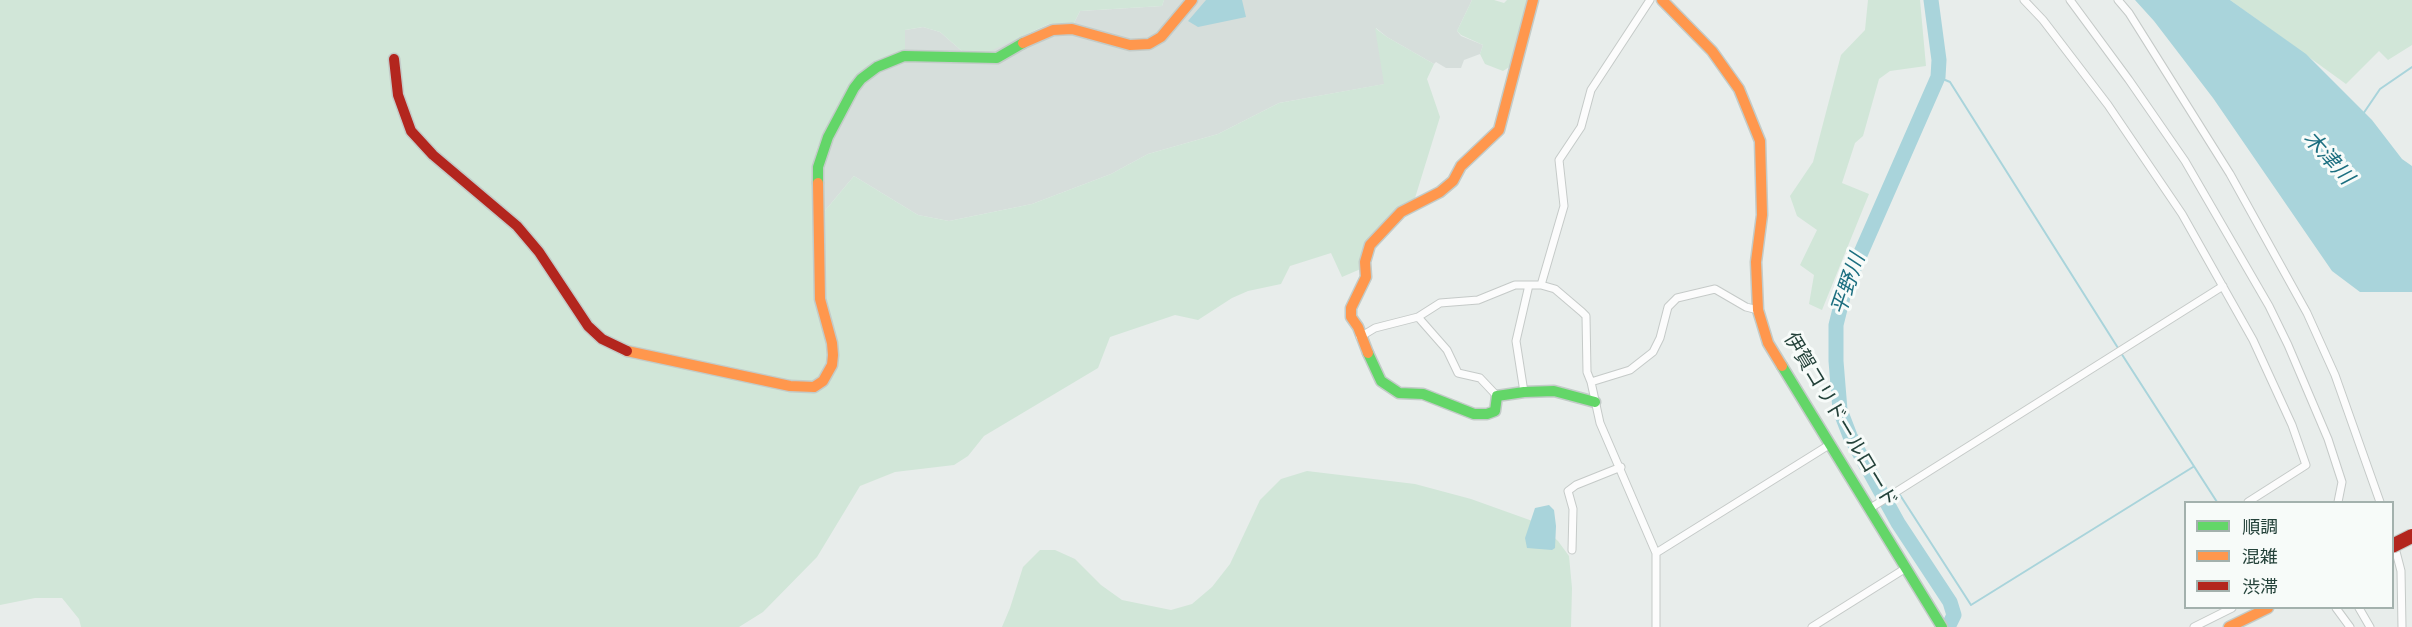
<!DOCTYPE html>
<html>
<head>
<meta charset="utf-8">
<style>
  body { margin:0 }
  #map { position:relative; width:2412px; height:627px; overflow:hidden; background:#e8edeb; font-family:"Source Sans 3","Noto Sans JP",sans-serif }
  canvas { display:block }
  .legend { position:absolute; left:2184px; top:501px; width:210px; height:108px; box-sizing:border-box; background:#f7fbf9; border:2px solid #a3b1ad; margin:0; padding:8px 10px; list-style:none; font-size:18px; color:#24423a }
  .legend li { display:flex; align-items:center; gap:12px; height:30px }
  .legend b { width:30px; border:2px solid #a3b1ad }
</style>
</head>
<body>
<div id="map">
<canvas width="2412" height="627"></canvas>
<ul class="legend">
<li><b style="height:8px;background:#63d668"></b>順調</li>
<li><b style="height:8px;background:#ff974d"></b>混雑</li>
<li><b style="height:8px;background:#b3261e"></b>渋滞</li>
</ul>
</div>
<script>
const ctx = document.querySelector('canvas').getContext('2d');
ctx.lineJoin = 'round';
function fillPath(path, color) {
  ctx.fillStyle = color;
  ctx.fill(path, 'evenodd');
}
function toPath(rows) {
  const path = new Path2D();
  for (const r of rows) {
    path.moveTo(r[0], r[1]);
    for (let i = 2; i < r.length; i += 2) path.lineTo(r[i], r[i + 1]);
  }
  return path;
}
function trace(path, color, width, dash) {
  ctx.strokeStyle = color;
  ctx.lineWidth = width;
  ctx.lineCap = dash ? 'butt' : 'round';
  ctx.setLineDash(dash || []);
  ctx.stroke(path);
}
function write(font, color, halo, rows, align = 'center') {
  ctx.font = font + ' "Source Sans 3","Noto Sans JP",sans-serif';
  ctx.lineWidth = 6;
  ctx.setLineDash([]);
  ctx.textBaseline = 'middle';
  ctx.strokeStyle = halo;
  ctx.fillStyle = color;
  for (const [text, x, y, turn = 0] of rows) {
    ctx.save();
    ctx.translate(x, y);
    ctx.rotate((+turn || 0) * Math.PI / 180);
    ctx.textAlign = isNaN(turn) ? turn : align;
    if (halo) ctx.strokeText(text, 0, 0);
    ctx.fillText(text, 0, 0);
    ctx.restore();
  }
}
fillPath(toPath([
  [1164,0,1472,0,1457,31,1461,36,1483,45,1480,54,1464,60,1461,68,1446,68,1436,62,1434,64,1387,37,1376,28,1385,84,1279,103,1218,134,1148,154,1111,174,1032,204,949,221,918,215,854,176,823,213,813,213,812,169,817,149,835,111,855,79,863,70,887,57,905,51,905,30,923,27,940,32,963,52,1030,33,1049,24,1074,23,1080,11,1162,6]
]), '#d6dedb');
fillPath(toPath([
  [0,0,1164,0,1162,6,1080,11,1074,23,1049,24,988,52,963,52,940,32,923,27,905,30,905,51,887,57,863,70,855,79,835,111,817,149,812,169,813,213,823,213,854,176,918,215,949,221,1032,204,1111,174,1148,154,1218,134,1279,103,1384,84,1375,28,1387,37,1434,64,1427,79,1440,117,1415,198,1399,209,1379,229,1363,268,1342,277,1331,253,1290,266,1281,284,1248,291,1232,298,1198,320,1175,315,1110,337,1098,368,984,436,968,456,954,465,895,472,860,486,817,557,763,612,739,627,81,627,79,619,62,598,35,598,0,605],
  [1472,0,1494,0,1504,3,1507,0,1531,0,1514,64,1503,71,1485,64,1480,54,1483,45,1461,35,1457,31],
  [1868,0,1920,0,1926,66,1890,71,1879,79,1863,136,1855,143,1842,183,1869,194,1822,310,1809,304,1814,275,1800,265,1817,230,1797,216,1790,196,1813,162,1841,55,1865,30],
  [2230,0,2412,0,2412,45,2388,60,2379,51,2346,84],
  [1307,471,1415,484,1471,499,1538,523,1558,541,1569,556,1572,588,1571,627,1002,627,1010,608,1023,567,1040,550,1055,550,1075,559,1101,585,1122,600,1171,610,1192,604,1212,587,1230,564,1260,500,1281,479]
]), '#d1e6d8');
fillPath(toPath([
  [1206,0,1242,0,1246,17,1198,27,1188,21],
  [2135,0,2230,0,2306,54,2372,120,2402,159,2412,166,2412,292,2360,292,2332,271,2213,98,2154,21],
  [1549,505,1554,510,1556,526,1555,548,1552,550,1527,548,1525,538,1535,508]
]), '#a9d4db');
trace(toPath([
  [1938,77,1950,82,2118,348],
  [2363,114,2380,89,2412,67],
  [2121,353,2217,502],
  [1900,495,1971,605,2193,467]
]), '#a9d4db', 2);
trace(toPath([
  [1931,0,1939,60,1938,77,1845,289,1836,325,1836,361,1840,410,1850,436,1898,523,1950,602,1954,615,1948,627]
]), '#a9d4db', 15);
const street = toPath([
  [2024,0,2043,20,2108,105,2182,214,2253,340,2292,425,2306,465,2248,502],
  [2070,0,2129,80,2185,161,2269,306,2288,345,2328,439,2342,482,2338,502],
  [2118,0,2129,13,2230,174,2307,313,2335,375,2380,502],
  [1541,285,1564,206,1559,160,1581,127,1591,90,1650,0],
  [1418,317,1447,350,1458,373,1480,378,1497,396],
  [1360,337,1375,328,1418,317,1440,303,1478,300,1515,285,1541,285,1555,289,1582,312,1586,316,1587,372,1591,382,1600,423,1656,553,1656,627],
  [1591,382,1630,370,1653,352,1660,338,1668,307,1677,298,1715,289,1746,307,1758,310],
  [1524,392,1516,341,1529,285],
  [1869,509,2223,286],
  [2394,544,2401,571,2402,627],
  [1572,550,1573,509,1568,491,1576,485,1621,467],
  [1656,553,1829,445],
  [2336,608,2350,627],
  [2359,608,2370,627],
  [1812,627,1906,568],
  [2194,627,2232,608]
]);
const fast = toPath([
  [818,183,818,167,828,137,854,88,861,79,877,67,904,56,997,58,1023,43],
  [1368,353,1381,381,1399,393,1423,394,1474,414,1487,414,1495,411,1497,396,1524,392,1554,391,1595,402],
  [1782,366,1942,627]
]);
const slow = toPath([
  [1662,0,1712,51,1739,89,1760,141,1762,215,1756,262,1758,310,1768,343,1782,366],
  [1023,43,1053,30,1072,29,1130,45,1149,44,1161,37,1192,0],
  [627,351,790,386,814,387,823,381,832,365,833,355,832,343,820,299,818,183],
  [1368,353,1358,327,1351,317,1351,308,1366,277,1365,262,1370,245,1401,212,1440,192,1453,181,1461,166,1499,130,1533,0],
  [2229,627,2268,608]
]);
const jam = toPath([
  [394,59,398,95,411,131,433,155,517,226,539,252,588,326,602,339,627,351]
]);
trace(street, '#c5cac8', 9);
trace(fast, '#c3cbc8', 13);
trace(slow, '#c3cbc8', 13);
trace(jam, '#c3cbc8', 13);
trace(street, '#fcfcfc', 7);
trace(fast, '#63d668', 10);
trace(slow, '#ff974d', 10);
trace(jam, '#b3261e', 10);
const jamBridge = toPath([
  [2392,546,2412,536]
]);
trace(jamBridge, '#c3ccc9', 16, []);
trace(jamBridge, '#b3261e', 14);
write('20px', '#24423a', '#f7fbf9', [
  ["伊賀コリドールロード",1839,421,59]
]);
write('italic 21px', '#1c6f80', '#f7fbf9', [
  ["木津川",2327,159,48],
  ["平野川",1850,285,-71]
]);
</script>
</body>
</html>
